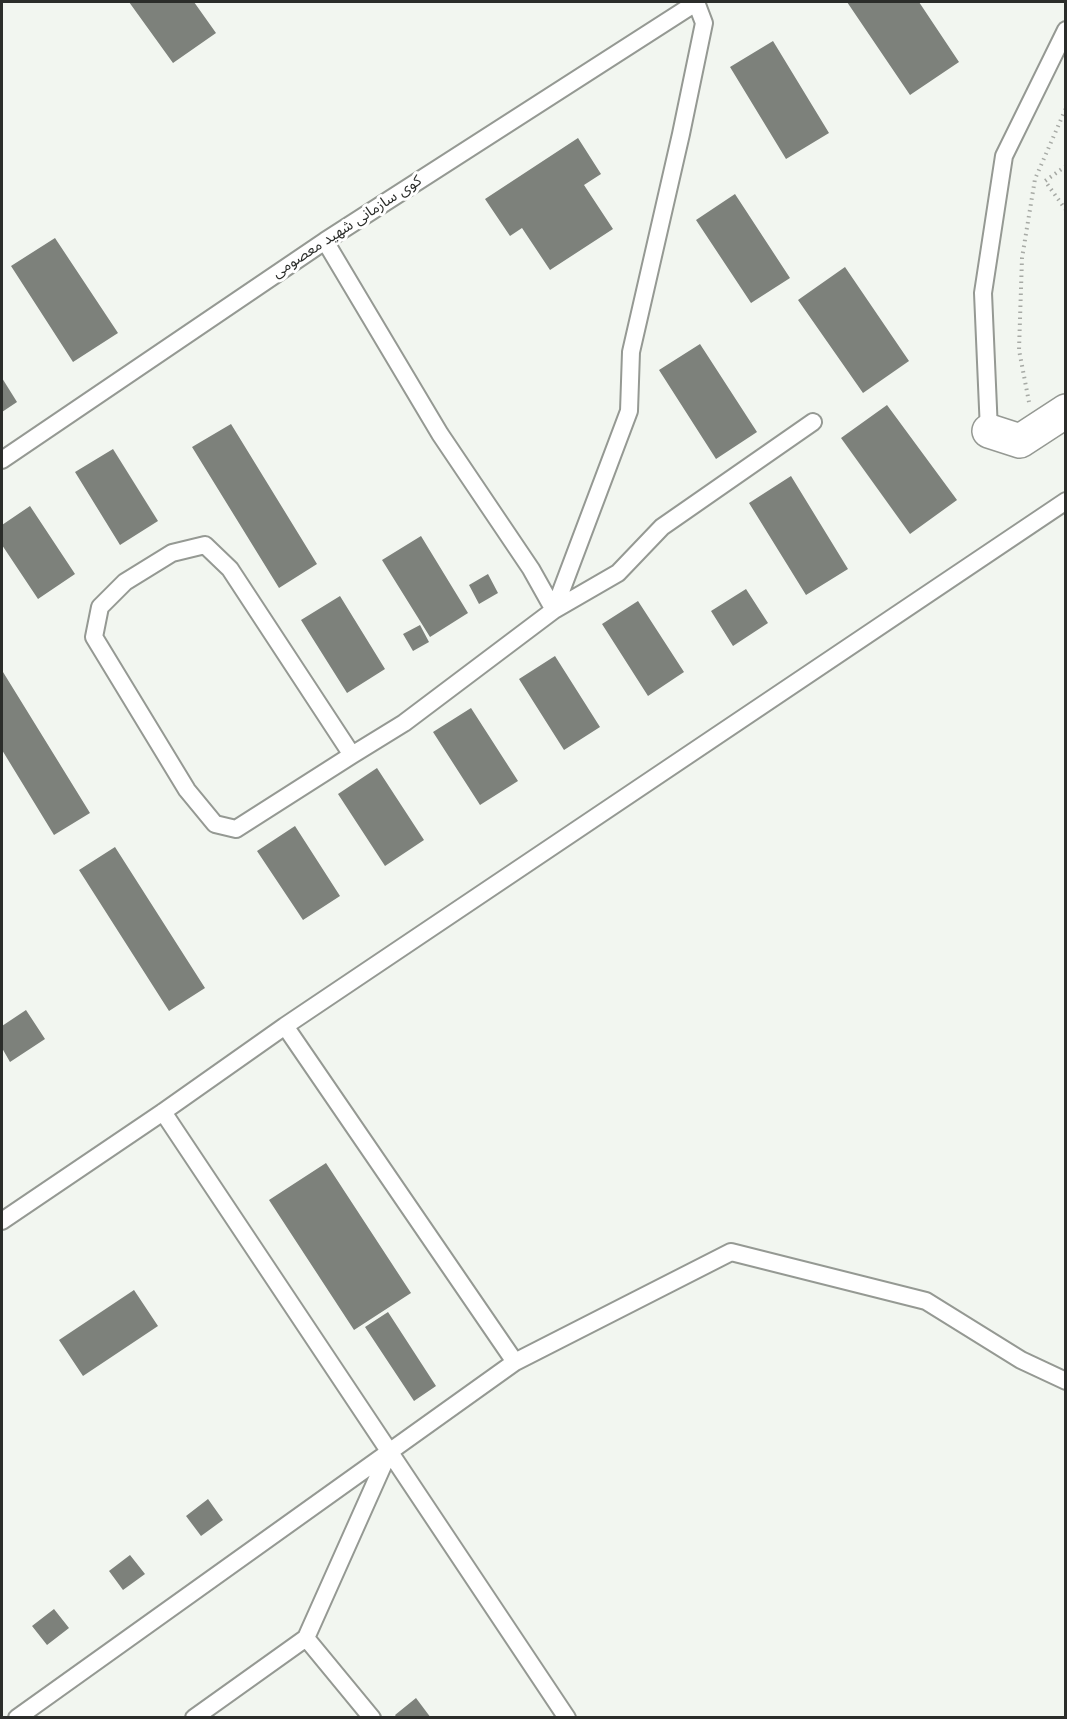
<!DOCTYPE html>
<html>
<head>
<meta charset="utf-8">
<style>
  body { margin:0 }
  #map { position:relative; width:1067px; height:1719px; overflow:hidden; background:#f2f6f0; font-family:Helvetica,sans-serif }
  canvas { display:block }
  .frame { position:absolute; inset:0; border:3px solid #2b2d2a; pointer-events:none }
</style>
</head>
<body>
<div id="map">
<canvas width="1067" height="1719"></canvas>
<div class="frame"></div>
</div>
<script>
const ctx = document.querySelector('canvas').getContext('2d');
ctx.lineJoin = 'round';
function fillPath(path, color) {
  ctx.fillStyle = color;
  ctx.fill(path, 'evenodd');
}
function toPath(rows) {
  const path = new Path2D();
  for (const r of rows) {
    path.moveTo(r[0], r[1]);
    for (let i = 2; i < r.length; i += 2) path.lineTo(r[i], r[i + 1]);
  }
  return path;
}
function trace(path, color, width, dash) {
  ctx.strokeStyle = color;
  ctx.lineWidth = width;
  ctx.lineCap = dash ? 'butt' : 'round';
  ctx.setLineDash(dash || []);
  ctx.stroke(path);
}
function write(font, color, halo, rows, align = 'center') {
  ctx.font = font + ' Helvetica,"Noto Sans Arabic",sans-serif';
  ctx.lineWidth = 6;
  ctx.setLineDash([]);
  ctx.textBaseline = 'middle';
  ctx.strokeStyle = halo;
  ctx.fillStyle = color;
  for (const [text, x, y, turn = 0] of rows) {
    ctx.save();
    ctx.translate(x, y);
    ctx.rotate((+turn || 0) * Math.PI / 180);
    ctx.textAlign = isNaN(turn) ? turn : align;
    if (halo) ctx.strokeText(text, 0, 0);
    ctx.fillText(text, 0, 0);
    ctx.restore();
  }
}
fillPath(toPath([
  [129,2,194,2,216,33,173,63],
  [847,2,919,2,959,62,910,95],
  [773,41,829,133,786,159,730,67],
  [578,138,601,174,584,185,613,229,550,270,522,228,510,236,485,199],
  [735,194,790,278,751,303,696,220],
  [55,238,118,333,73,362,11,266],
  [845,267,909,361,863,393,798,300],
  [700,344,757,432,716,459,659,370],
  [2,378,17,402,2,412],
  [887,405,957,500,910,534,841,438],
  [231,424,317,564,279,588,192,447],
  [113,449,158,521,120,545,75,472],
  [791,476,848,569,806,595,749,503],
  [30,506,75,574,38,599,2,545,2,525],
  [421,536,468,613,430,637,382,560],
  [488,574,498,593,479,604,469,585],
  [746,589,768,623,733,646,711,611],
  [340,596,385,669,347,693,301,620],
  [638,601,684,672,648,696,602,624],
  [420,625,429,642,413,651,403,634],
  [555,656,600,727,564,750,519,679],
  [3,672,90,813,54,835,2,750,2,673],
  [471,708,518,781,480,805,433,732],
  [377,768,424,840,385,866,338,794],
  [295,826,340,896,303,920,257,851],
  [115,847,205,988,169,1011,79,870],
  [26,1010,45,1039,10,1062,2,1048,2,1026],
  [326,1163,411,1293,354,1330,269,1200],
  [134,1290,158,1326,83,1376,59,1340],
  [388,1312,436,1386,414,1401,365,1327],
  [208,1499,223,1520,201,1536,186,1516],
  [130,1555,145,1574,123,1590,109,1571],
  [54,1609,69,1628,47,1645,32,1626],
  [416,1698,431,1718,397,1718,395,1715]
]), '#7d817b');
const lane = toPath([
  [325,241,440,434,531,569,554,610],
  [989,431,983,293,1004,156,1066,30],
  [2,460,325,241,697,2],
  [554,610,629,411,631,352,681,134,704,23,696,2],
  [352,755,230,569,205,545,172,553,125,582,100,607,94,637,187,790,215,824,236,829,352,755,404,723,554,610,618,573,662,527,813,422],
  [163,1112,567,1718],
  [2,1221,163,1112,285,1026,1066,501],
  [515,1362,731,1252,926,1301,1021,1360,1066,1381],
  [306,1638,389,1452],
  [17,1718,515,1362,285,1026],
  [194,1718,306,1638,372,1718]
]);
const street = toPath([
  [989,431,1020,441,1066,411]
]);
trace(lane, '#959993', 20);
trace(street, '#959993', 36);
trace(toPath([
  [1066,166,1045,181,1066,210],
  [1029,402,1019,350,1022,258,1035,179,1066,108]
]), '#a7aaa5', 4, [1.5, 4.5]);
trace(lane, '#fff', 16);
trace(street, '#fff', 33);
write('15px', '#2b2d2a', '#fff', [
  ["کوی سازمانی شهید معصومی",347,227,-33]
]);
</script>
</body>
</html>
